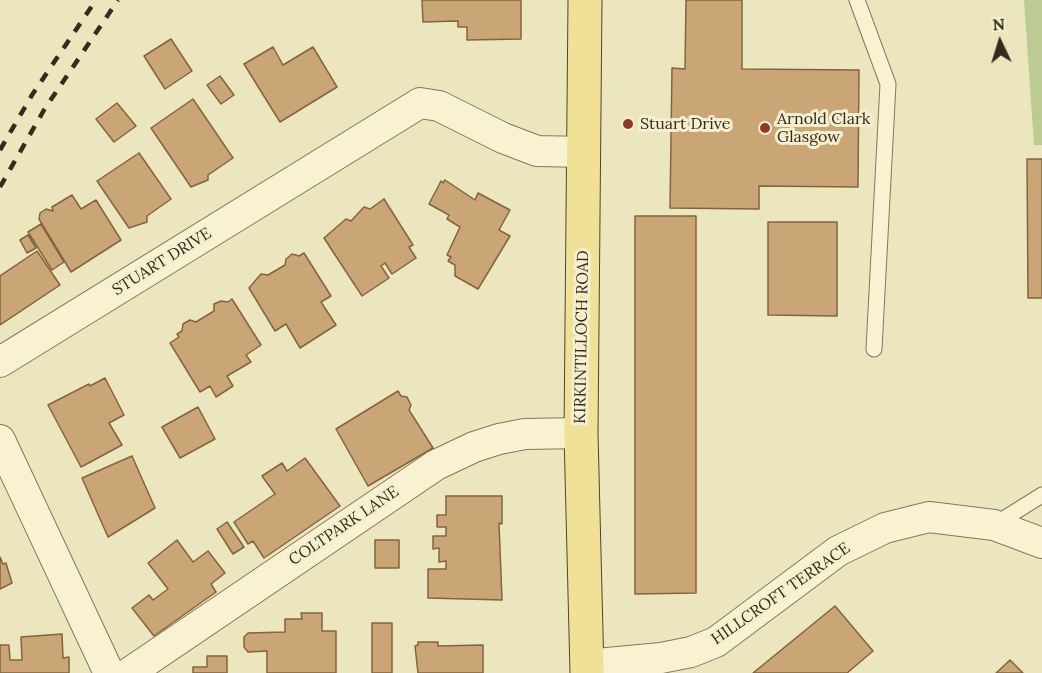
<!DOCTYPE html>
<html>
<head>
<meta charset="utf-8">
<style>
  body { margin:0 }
  #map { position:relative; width:1042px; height:673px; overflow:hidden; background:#ece6bf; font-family:Lora,serif }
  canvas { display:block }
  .north { position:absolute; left:970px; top:12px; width:60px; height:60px; -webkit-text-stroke:4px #f4efce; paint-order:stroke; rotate:356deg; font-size:16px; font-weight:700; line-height:24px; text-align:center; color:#342b1c }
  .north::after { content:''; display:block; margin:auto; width:21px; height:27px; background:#342b1c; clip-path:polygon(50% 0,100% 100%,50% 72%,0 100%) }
</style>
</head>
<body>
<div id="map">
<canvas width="1042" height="673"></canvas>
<div class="north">N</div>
</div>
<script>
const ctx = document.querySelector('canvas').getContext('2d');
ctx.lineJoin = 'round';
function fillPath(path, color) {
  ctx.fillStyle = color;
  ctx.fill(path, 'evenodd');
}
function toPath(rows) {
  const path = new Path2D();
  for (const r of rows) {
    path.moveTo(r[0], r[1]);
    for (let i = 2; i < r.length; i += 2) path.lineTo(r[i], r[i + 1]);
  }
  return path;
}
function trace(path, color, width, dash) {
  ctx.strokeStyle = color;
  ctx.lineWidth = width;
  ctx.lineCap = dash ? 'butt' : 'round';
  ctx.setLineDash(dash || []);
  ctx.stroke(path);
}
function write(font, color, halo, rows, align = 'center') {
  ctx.font = font + ' Lora,serif';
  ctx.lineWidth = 6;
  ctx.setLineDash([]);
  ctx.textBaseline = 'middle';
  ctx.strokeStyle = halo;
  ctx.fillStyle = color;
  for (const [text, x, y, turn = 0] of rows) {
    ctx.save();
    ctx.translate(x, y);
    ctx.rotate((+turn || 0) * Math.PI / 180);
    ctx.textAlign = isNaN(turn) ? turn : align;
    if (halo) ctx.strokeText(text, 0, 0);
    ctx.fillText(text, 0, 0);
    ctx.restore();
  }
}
fillPath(toPath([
  [1024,0,1042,0,1042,145,1034,145]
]), '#bcca94');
const building = toPath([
  [422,0,521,0,521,39,467,40,467,27,458,27,458,21,423,22,422,0],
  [686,0,742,0,742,69,859,70,858,187,759,186,759,209,670,208,672,68,685,69,686,0],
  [171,39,192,71,165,89,144,56,171,39],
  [273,47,283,65,313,47,337,87,280,122,244,64,273,47],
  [220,76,234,95,221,104,207,85,220,76],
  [193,99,233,158,208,175,208,180,191,187,151,128,193,99],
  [117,103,136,126,114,142,96,119,117,103],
  [139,153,171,199,147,216,147,222,129,228,97,181,139,153],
  [1027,159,1042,159,1042,298,1028,298,1027,159],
  [445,180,475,200,478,193,510,210,499,230,510,236,478,289,455,276,455,265,448,261,451,257,447,255,460,227,447,219,449,215,429,204,441,181,443,183,445,180],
  [72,195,81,209,96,200,121,240,71,272,39,219,40,213,46,209,53,211,52,207,72,195],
  [384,199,413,245,409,247,416,258,392,274,385,263,381,266,389,278,362,296,324,238,346,219,351,221,364,207,370,209,384,199],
  [635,216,696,216,696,593,635,594,635,216],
  [768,222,837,222,837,316,768,315,768,222],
  [41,224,64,262,52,270,28,232,41,224],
  [28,235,36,248,27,253,20,240,28,235],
  [37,251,60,285,0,325,0,276,37,251],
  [304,253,331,296,321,302,336,325,300,348,286,324,275,331,249,288,261,274,268,275,285,265,286,259,292,254,299,256,304,253],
  [232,299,261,345,246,355,251,362,227,376,233,386,216,397,210,386,200,392,170,343,179,337,177,334,182,331,183,324,190,320,196,322,214,311,214,304,221,301,228,302,232,299],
  [105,378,124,415,109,423,122,445,81,467,48,405,89,384,90,386,105,378],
  [398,391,401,396,407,397,411,405,409,410,433,448,368,486,336,429,398,391],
  [198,407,215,439,180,458,162,427,198,407],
  [132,456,155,508,108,537,82,478,132,456],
  [305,458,340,506,264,558,253,541,248,544,234,522,275,494,262,476,282,463,287,471,305,458],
  [446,496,502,496,502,524,499,523,502,600,428,598,428,569,446,569,446,561,439,562,439,548,433,549,433,536,446,536,446,527,437,527,437,515,446,515,446,496],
  [227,522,244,547,233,554,217,529,227,522],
  [177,540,193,562,208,551,225,573,211,584,216,592,154,636,132,608,149,595,153,600,168,589,148,563,177,540],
  [375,540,399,540,399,568,375,568,375,540],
  [0,557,3,564,6,563,12,583,0,589,0,557],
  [835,606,873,651,847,673,753,673,835,606],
  [301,613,322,613,322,631,336,631,336,673,267,673,267,651,248,652,244,647,244,637,248,633,285,632,285,619,302,619,301,613],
  [372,623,392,623,392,673,372,673,372,623],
  [62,634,63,658,69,657,69,673,0,673,0,645,9,645,10,660,22,660,21,637,62,634],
  [418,642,438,642,438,646,483,645,483,673,418,673,415,646,418,645,418,642],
  [207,656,227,656,227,673,193,673,193,667,207,667,207,656],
  [1010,660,1023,673,996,673,1010,660]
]);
fillPath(building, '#caa576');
trace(building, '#83643e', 1.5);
const lane = toPath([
  [857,0,888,84,874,349],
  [994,525,1042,495]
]);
const street = toPath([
  [0,362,420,103,439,106,503,138,537,151,585,152],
  [0,440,109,673],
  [586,665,661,658,691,652,716,642,838,551,885,528,929,517,994,525,1042,543],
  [129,673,436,465,474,447,499,439,525,434,581,433]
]);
const primary = toPath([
  [585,0,581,433,587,673]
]);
trace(lane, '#857658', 17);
trace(street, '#857658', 32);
trace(primary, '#52442c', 35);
trace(lane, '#f8f2d2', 15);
trace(street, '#f8f2d2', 30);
trace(primary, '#f0e197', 33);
trace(toPath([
  [0,150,32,95,96,0],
  [0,187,44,110,118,0]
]), '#342b1c', 4.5, [10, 10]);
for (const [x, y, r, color] of [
  [628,124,6,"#923829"],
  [765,128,6,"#923829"]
]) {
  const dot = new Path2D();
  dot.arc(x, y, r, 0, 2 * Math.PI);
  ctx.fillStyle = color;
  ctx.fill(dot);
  trace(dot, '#f4efce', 2);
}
write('16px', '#342b1c', '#f4efce', [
  ["Arnold Clark",777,119],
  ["Glasgow",777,137],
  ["Stuart Drive",640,124]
], 'left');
write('16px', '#342b1c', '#f4efce', [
  ["STUART DRIVE",162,262,-32],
  ["KIRKINTILLOCH ROAD",582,337,-89],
  ["COLTPARK LANE",344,526,-34],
  ["HILLCROFT TERRACE",781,594,-35]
]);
</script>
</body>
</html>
